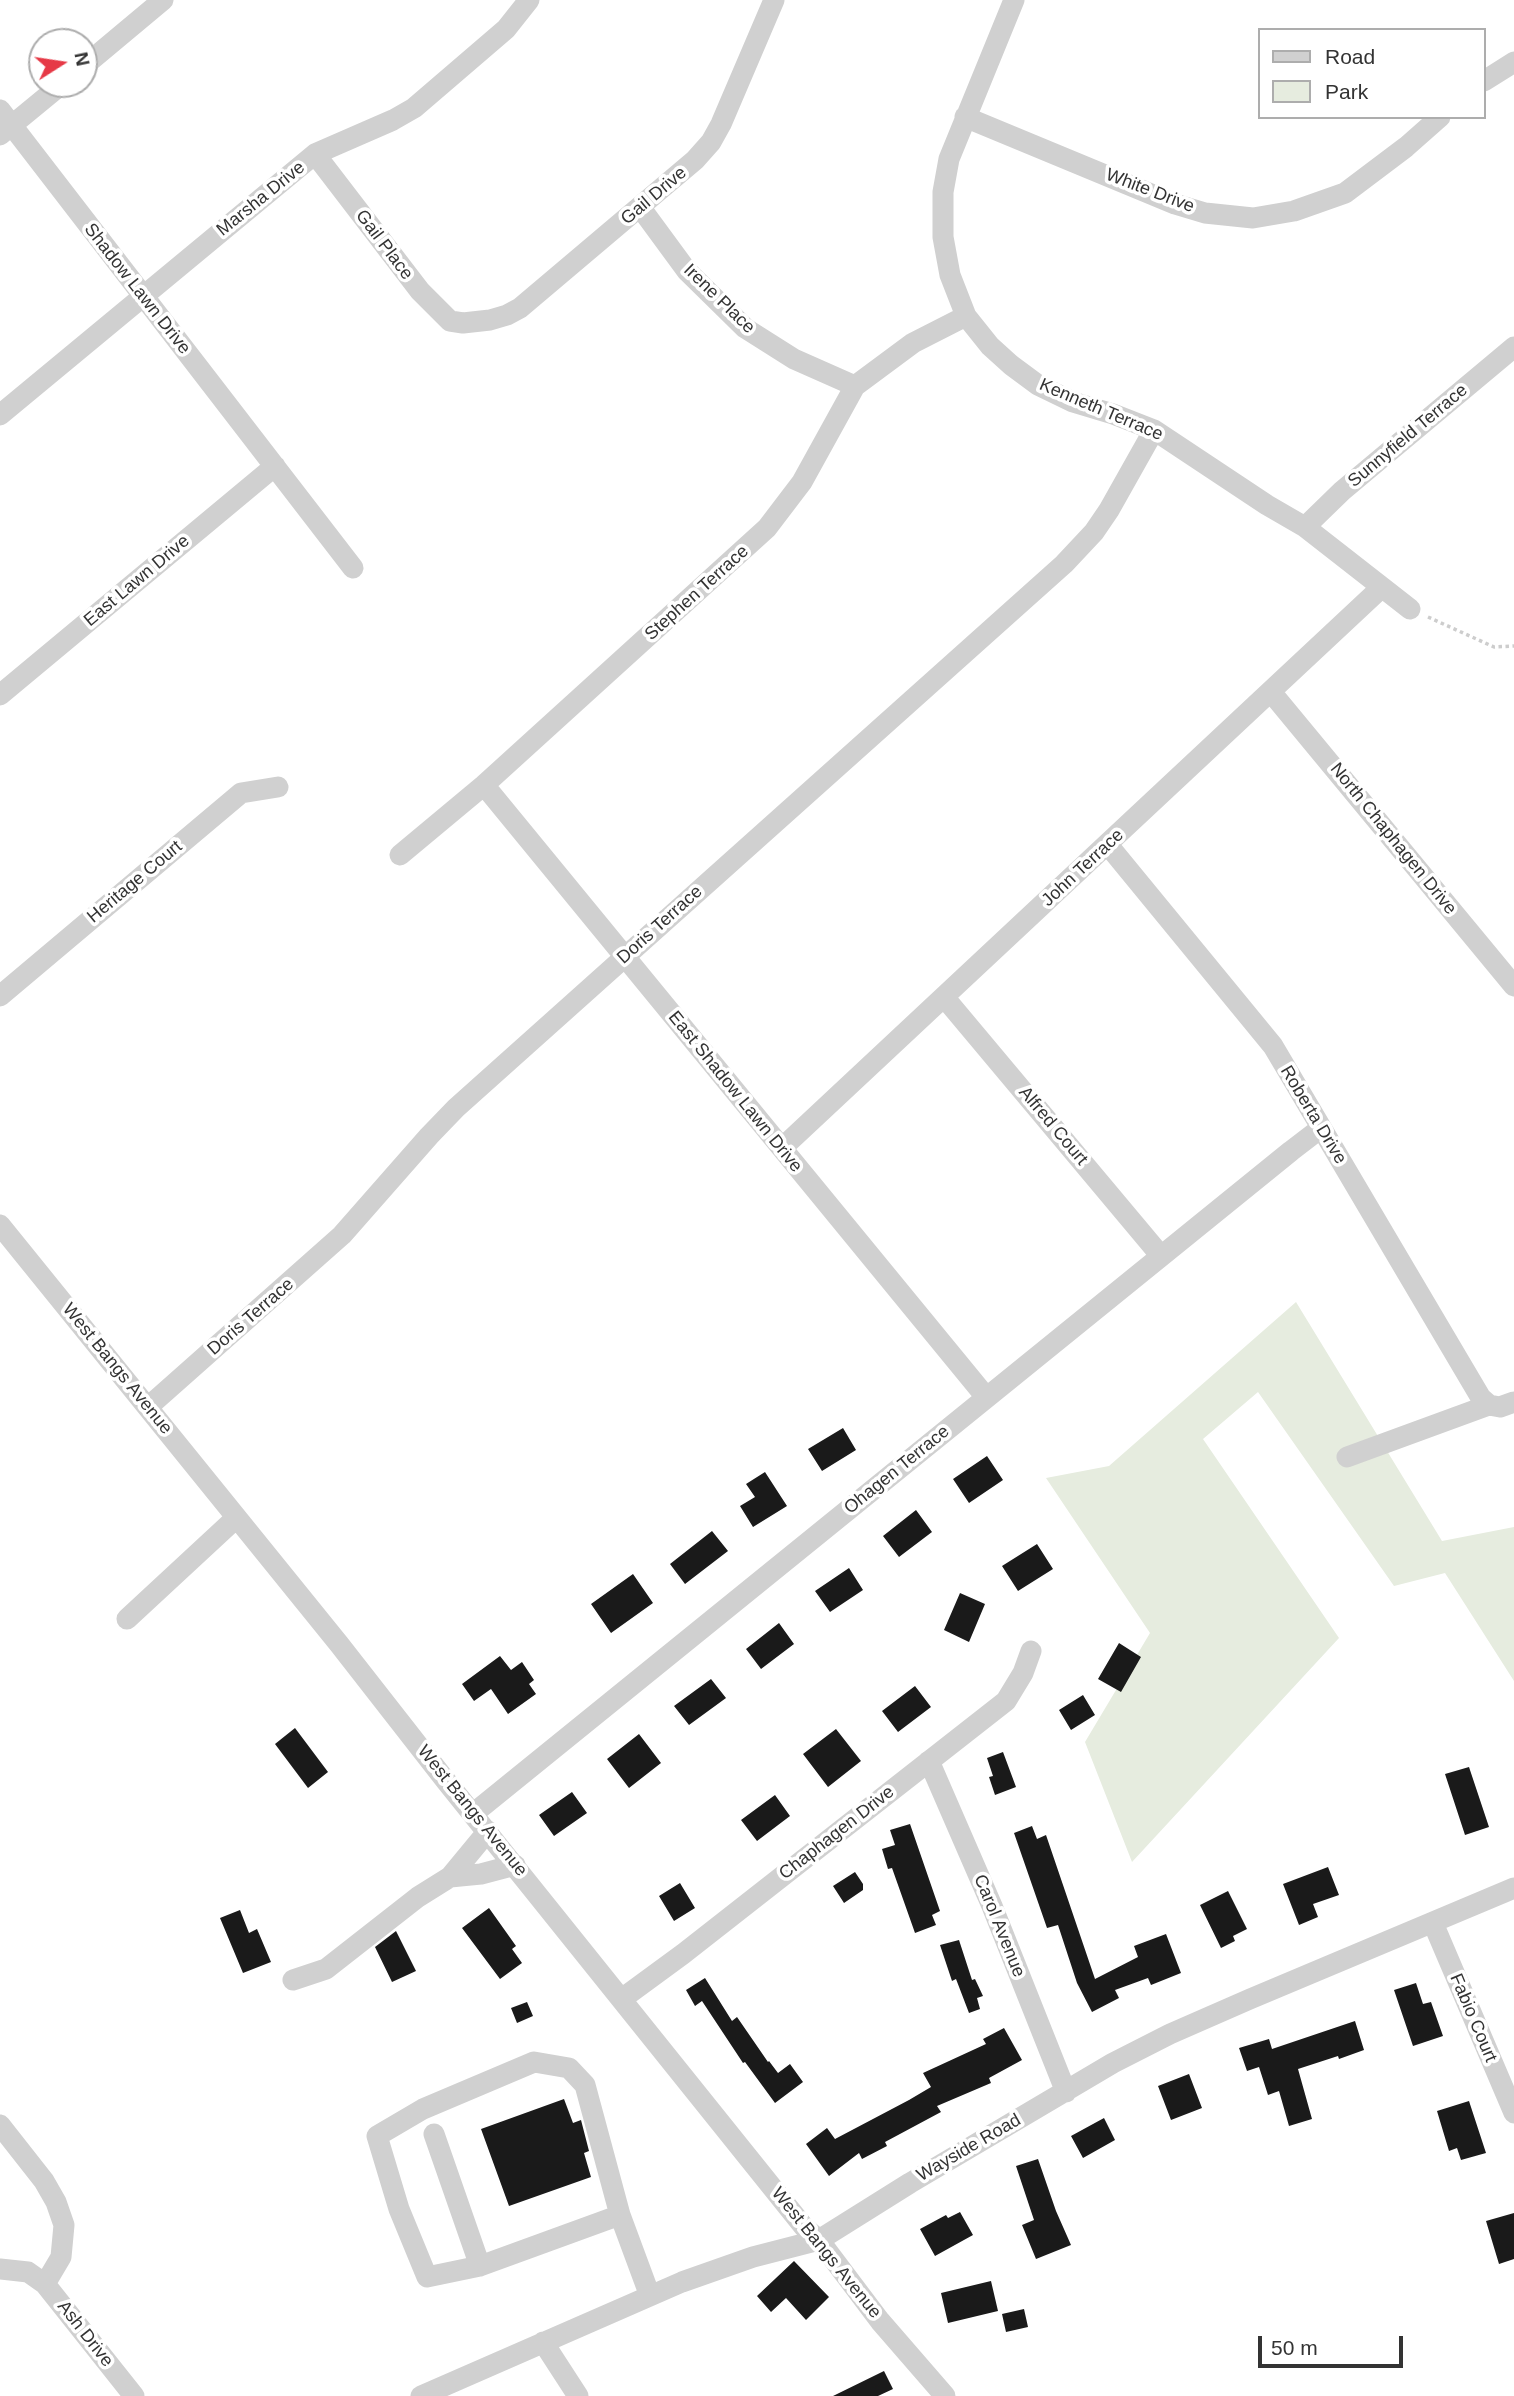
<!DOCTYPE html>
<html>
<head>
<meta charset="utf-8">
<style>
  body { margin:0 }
  #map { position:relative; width:1514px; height:2396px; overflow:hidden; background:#fff; font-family:Arial,sans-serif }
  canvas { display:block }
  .legend { position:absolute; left:1258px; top:28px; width:228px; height:91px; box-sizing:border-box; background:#fff; border:2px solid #adadad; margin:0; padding:9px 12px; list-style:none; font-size:21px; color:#333 }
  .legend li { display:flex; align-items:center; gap:14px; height:35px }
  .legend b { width:35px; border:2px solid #adadad }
  .north { position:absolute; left:28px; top:28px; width:70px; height:70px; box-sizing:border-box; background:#fff; border:2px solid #adadad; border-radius:50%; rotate:78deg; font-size:19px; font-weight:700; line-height:28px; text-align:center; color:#333 }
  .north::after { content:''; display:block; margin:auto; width:24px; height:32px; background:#e63946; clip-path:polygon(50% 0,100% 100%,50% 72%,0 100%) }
  .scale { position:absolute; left:1258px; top:2336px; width:145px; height:32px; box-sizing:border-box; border:4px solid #333; border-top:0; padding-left:9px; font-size:21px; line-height:24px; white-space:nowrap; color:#333; -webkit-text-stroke:5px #fff; paint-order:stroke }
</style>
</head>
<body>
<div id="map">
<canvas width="1514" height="2396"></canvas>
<ul class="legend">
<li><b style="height:9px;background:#d0d0d0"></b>Road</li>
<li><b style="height:19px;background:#e6ecdf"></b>Park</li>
</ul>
<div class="north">N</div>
<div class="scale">50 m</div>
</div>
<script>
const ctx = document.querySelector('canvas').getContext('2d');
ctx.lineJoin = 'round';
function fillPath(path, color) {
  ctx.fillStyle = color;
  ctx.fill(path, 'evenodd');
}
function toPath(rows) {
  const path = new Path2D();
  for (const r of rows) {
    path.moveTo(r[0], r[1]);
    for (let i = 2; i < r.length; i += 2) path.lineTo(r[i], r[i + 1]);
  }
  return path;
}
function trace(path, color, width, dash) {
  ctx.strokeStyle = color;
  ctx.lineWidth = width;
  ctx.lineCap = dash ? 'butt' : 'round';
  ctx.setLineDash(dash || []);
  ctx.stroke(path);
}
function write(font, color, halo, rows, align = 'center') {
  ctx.font = font + ' Arial,sans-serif';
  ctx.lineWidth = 7;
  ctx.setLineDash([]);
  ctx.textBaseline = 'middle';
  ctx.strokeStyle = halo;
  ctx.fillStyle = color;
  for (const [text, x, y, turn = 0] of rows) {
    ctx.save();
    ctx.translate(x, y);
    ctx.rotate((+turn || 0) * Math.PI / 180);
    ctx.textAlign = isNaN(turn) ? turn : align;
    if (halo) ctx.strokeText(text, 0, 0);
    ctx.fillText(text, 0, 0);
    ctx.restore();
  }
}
fillPath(toPath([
  [1296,1302,1442,1541,1514,1527,1514,1681,1445,1573,1394,1586,1258,1392,1203,1439,1339,1638,1132,1862,1085,1742,1150,1633,1046,1478,1109,1466]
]), '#e6ecdf');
fillPath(toPath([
  [843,1428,856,1450,822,1471,808,1449],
  [987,1456,1003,1480,969,1503,953,1479],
  [765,1472,787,1506,753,1527,740,1506,755,1497,746,1484],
  [916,1510,932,1532,899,1557,883,1536],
  [712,1531,728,1551,685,1584,670,1564],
  [1037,1544,1053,1569,1018,1591,1002,1566],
  [849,1568,863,1590,830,1612,815,1591],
  [633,1574,653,1603,611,1633,591,1604],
  [960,1593,985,1604,969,1642,944,1630],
  [779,1623,794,1644,761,1669,746,1649],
  [1119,1643,1141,1657,1121,1692,1098,1679],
  [500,1656,511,1670,522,1662,534,1680,529,1684,536,1694,508,1714,491,1689,474,1701,462,1684],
  [711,1679,726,1698,689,1725,674,1706],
  [915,1686,931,1707,898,1732,882,1711],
  [1083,1695,1095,1715,1071,1730,1059,1710],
  [295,1728,328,1772,308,1788,275,1744],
  [836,1729,861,1761,828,1787,803,1754],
  [639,1734,661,1763,629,1788,607,1759],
  [1003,1752,1016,1787,995,1795,989,1777,993,1776,987,1758],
  [1469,1767,1489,1827,1465,1835,1445,1774],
  [572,1792,587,1813,554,1836,539,1815],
  [775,1795,790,1816,757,1841,741,1820],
  [910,1824,940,1911,932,1915,936,1925,915,1933,892,1868,888,1869,882,1849,895,1845,890,1830],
  [1032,1826,1037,1839,1046,1835,1095,1979,1138,1957,1134,1946,1166,1934,1181,1973,1151,1985,1148,1978,1115,1990,1119,1998,1092,2012,1077,1983,1058,1925,1047,1928,1014,1833],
  [1328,1867,1339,1895,1313,1904,1318,1917,1299,1925,1283,1884],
  [855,1872,863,1884,863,1890,844,1903,833,1886],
  [680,1883,695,1908,674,1921,659,1896],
  [1228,1891,1247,1929,1233,1936,1235,1941,1221,1948,1200,1905],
  [489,1908,516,1946,512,1949,522,1963,500,1979,462,1928],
  [240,1910,249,1933,257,1929,271,1962,243,1973,220,1918],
  [396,1931,416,1971,392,1982,375,1947],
  [959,1940,972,1980,975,1979,983,1996,977,1998,980,2009,969,2013,956,1979,952,1981,940,1945],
  [705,1978,732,2021,737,2017,768,2062,769,2061,778,2073,790,2064,803,2082,775,2103,745,2062,743,2063,702,2001,695,2006,686,1990],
  [1416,1983,1423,2004,1431,2002,1443,2036,1413,2046,1394,1990],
  [527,2002,533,2016,517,2023,511,2008],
  [1355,2021,1364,2050,1339,2059,1338,2056,1298,2069,1312,2119,1289,2126,1279,2091,1268,2095,1259,2067,1247,2071,1239,2048,1269,2039,1272,2049],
  [1004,2028,1022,2060,989,2078,991,2083,937,2106,941,2112,885,2142,887,2146,862,2159,859,2153,829,2176,806,2144,827,2128,835,2139,909,2100,931,2087,923,2073,986,2044,983,2039],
  [1189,2074,1202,2108,1171,2120,1158,2086],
  [564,2099,573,2123,581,2120,589,2151,584,2153,591,2177,509,2206,481,2129],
  [1469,2101,1486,2153,1461,2160,1457,2148,1449,2151,1437,2111],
  [1104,2118,1115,2140,1083,2158,1071,2136],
  [1038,2159,1056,2211,1071,2245,1036,2259,1022,2225,1034,2220,1016,2166],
  [960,2212,973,2235,935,2256,920,2229,946,2215,948,2218],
  [1514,2213,1514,2259,1499,2264,1486,2221],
  [794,2261,829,2297,806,2320,786,2298,771,2312,757,2296],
  [991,2281,998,2311,948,2323,941,2293],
  [1024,2309,1028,2327,1006,2332,1002,2314],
  [884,2371,893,2389,878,2396,833,2396]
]), '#1a1a1a');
trace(toPath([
  [1428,617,1494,647,1514,646]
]), '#cdcdcd', 3.5, [3.5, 3.5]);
trace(toPath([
  [1014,0,949,159,943,192,943,237,950,275,966,316,990,346,1011,365,1038,385,1073,402,1113,414,1154,430,1267,505,1305,527,1410,609],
  [84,66,163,0],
  [1484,81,1514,62],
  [0,110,353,568],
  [965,117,1175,204,1205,213,1253,218,1294,211,1345,193,1406,147,1440,117],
  [0,135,62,84],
  [315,154,420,291,450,321,463,323,490,320,507,315,520,308,695,160,711,142,721,124,774,0],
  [640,207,687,271,745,328,794,359,855,386],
  [0,415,315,154,393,120,414,108,506,29,529,0],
  [1305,527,1342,491,1514,347],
  [1271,692,1514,986],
  [0,695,275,466],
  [484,785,986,1397],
  [1108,845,1273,1046,1481,1398,1489,1405],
  [400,855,484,785,767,528,802,482,855,386,913,343,966,316],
  [0,996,241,793,278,787],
  [944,997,1161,1256],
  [782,1148,1382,587],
  [0,1225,339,1644,446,1781,804,2227,819,2240,880,2321,945,2396],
  [148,1407,342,1235,429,1136,456,1108,1064,564,1094,532,1109,510,1154,430],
  [1347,1457,1489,1405,1500,1407,1514,1402],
  [127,1619,236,1518],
  [929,1761,992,1906,1066,2092],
  [474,1813,1291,1151,1321,1128],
  [450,1877,481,1874,515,1865],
  [1433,1923,1514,2113],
  [293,1980,326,1969,418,1897,450,1877,488,1831],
  [623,1998,683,1954,1006,1701,1023,1673,1031,1651],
  [0,2125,44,2181,56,2202,64,2225,61,2257,45,2284,134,2396],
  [434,2134,480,2266,620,2215,650,2296],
  [480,2266,427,2277,399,2209,377,2136,423,2109,534,2062,569,2068,585,2085,620,2215],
  [0,2269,28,2272,45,2284],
  [543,2342,578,2396],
  [421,2396,682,2282,753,2257,819,2240,910,2183,1113,2063,1170,2034,1250,1999,1514,1888]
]), '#d0d0d0', 21);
write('18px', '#333', '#fff', [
  ["White Drive",1150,191,21],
  ["Gail Drive",654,196,-40],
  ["Marsha Drive",261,199,-39],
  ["Gail Place",384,245,53],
  ["Shadow Lawn Drive",137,289,52],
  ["Irene Place",719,299,44],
  ["Kenneth Terrace",1101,410,23],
  ["Sunnyfield Terrace",1408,436,-40],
  ["East Lawn Drive",137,581,-40],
  ["Stephen Terrace",697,593,-42],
  ["North Chaphagen Drive",1393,839,51],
  ["John Terrace",1083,868,-43],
  ["Heritage Court",135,882,-40],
  ["Doris Terrace",660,925,-42],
  ["East Shadow Lawn Drive",735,1092,51],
  ["Roberta Drive",1313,1115,59],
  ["Alfred Court",1053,1126,50],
  ["Doris Terrace",251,1317,-41],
  ["West Bangs Avenue",117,1369,51],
  ["Ohagen Terrace",897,1470,-39],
  ["West Bangs Avenue",472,1811,51],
  ["Chaphagen Drive",837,1833,-38],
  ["Carol Avenue",999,1926,68],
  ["Fabio Court",1473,2018,67],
  ["Wayside Road",969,2148,-30],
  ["West Bangs Avenue",826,2253,51],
  ["Ash Drive",85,2334,52]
]);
</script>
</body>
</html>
